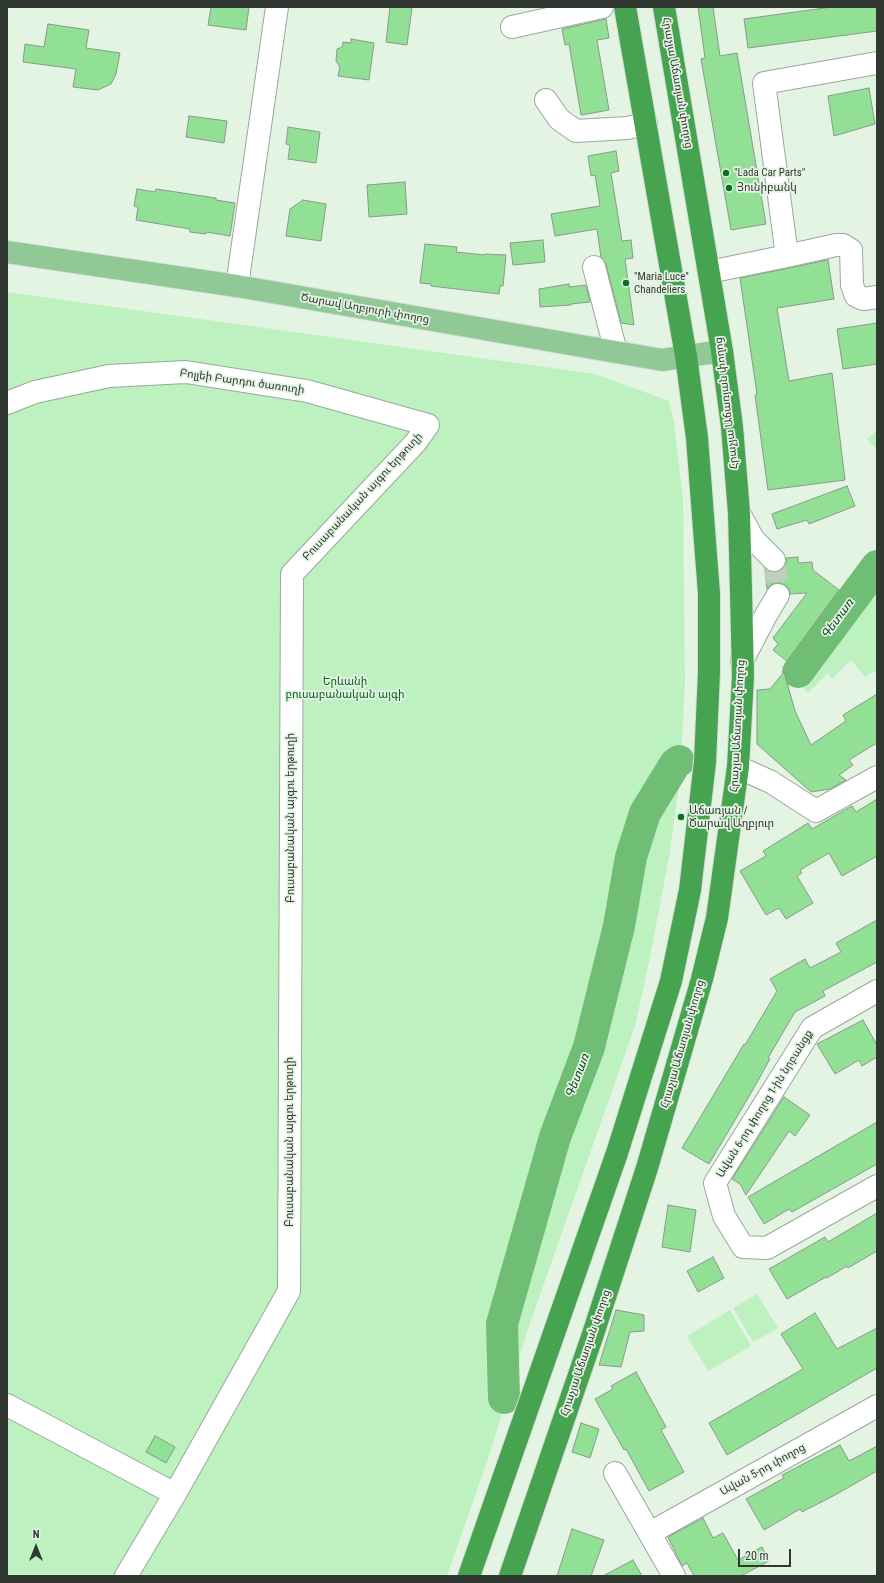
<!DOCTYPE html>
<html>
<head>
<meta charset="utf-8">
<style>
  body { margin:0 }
  #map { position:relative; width:884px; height:1583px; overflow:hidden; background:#e3f4e3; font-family:"Roboto Condensed",sans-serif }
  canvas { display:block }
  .frame { position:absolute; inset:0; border:8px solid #313731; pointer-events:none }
  .north { position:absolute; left:16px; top:1527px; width:40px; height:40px; -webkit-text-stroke:3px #e3f4e3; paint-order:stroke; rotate:0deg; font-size:11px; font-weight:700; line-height:16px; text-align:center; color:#313731 }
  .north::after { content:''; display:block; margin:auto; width:14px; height:18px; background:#313731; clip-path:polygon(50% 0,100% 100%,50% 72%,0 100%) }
  .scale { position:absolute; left:738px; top:1549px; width:53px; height:18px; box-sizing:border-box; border:2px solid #313731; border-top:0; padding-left:5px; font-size:12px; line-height:14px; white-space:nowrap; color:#313731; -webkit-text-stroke:3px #e3f4e3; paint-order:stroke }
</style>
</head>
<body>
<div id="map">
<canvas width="884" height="1583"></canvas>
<div class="frame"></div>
<div class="north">N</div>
<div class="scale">20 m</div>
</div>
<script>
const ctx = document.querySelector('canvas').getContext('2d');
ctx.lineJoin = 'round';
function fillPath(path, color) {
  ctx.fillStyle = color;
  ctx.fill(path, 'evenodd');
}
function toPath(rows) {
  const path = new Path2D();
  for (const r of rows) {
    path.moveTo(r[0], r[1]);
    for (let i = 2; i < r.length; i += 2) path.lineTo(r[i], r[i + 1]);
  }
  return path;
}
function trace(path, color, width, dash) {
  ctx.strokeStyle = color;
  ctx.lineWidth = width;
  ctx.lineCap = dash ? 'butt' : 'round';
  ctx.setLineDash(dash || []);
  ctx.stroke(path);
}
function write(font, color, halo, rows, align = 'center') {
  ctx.font = font + ' "Roboto Condensed","Noto Sans Armenian",sans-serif';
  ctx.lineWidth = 3.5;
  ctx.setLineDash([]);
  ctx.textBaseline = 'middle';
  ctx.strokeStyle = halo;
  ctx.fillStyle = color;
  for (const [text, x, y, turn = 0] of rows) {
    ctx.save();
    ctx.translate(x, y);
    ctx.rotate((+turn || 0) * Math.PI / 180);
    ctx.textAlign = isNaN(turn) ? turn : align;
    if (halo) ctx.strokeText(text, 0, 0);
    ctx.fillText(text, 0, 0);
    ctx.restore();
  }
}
fillPath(toPath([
  [7,292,595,374,669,401,674,422,683,499,685,683,680,778,670,852,650,957,635,1026,529,1326,489,1456,447,1576,7,1576],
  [877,430,877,450,867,439],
  [877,551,877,670,865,677,851,660,832,679,828,673,808,693,787,671],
  [757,1294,778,1328,753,1342,733,1308],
  [730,1310,751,1346,708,1371,687,1336]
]), '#bef1c0');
trace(toPath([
  [798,672,877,566],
  [504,1398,502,1324,555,1137,589,1047,619,926,631,857,645,813,675,764,679,761]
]), '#70be75', 32);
const building = toPath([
  [211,7,249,7,246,30,208,25,211,7],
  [390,7,412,7,407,45,386,42,390,7],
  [698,7,713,7,720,56,737,53,766,224,731,230,701,59,705,58,698,7],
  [832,7,877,7,877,31,748,48,744,19,832,7],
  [606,19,609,38,597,40,609,110,581,115,569,44,565,45,562,29,606,19],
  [48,24,89,30,86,48,120,53,116,74,111,84,98,90,73,87,76,69,23,62,25,44,44,47,48,24],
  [351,39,374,43,369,80,338,76,340,67,336,61,337,49,342,47,343,42,351,43,351,39],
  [869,88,875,124,834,136,828,96,869,88],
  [189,116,227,121,224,143,186,137,189,116],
  [288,127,320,132,316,163,288,159,290,145,286,144,288,127],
  [616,151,619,171,611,173,622,241,631,240,633,258,625,259,634,325,621,323,606,264,601,257,597,229,555,236,551,214,600,206,595,175,591,176,588,156,616,151],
  [405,182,407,214,369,217,367,185,405,182],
  [137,189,155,192,156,189,216,198,216,200,235,203,230,236,206,232,206,234,190,232,190,229,136,220,138,207,134,206,137,189],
  [303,200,326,204,321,241,286,236,290,209,303,200],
  [543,240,545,262,513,265,510,243,543,240],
  [425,244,457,247,456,252,485,255,485,254,506,255,503,286,500,286,499,294,431,286,431,284,420,283,425,244],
  [828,260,834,299,777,308,789,381,832,373,845,480,768,490,755,395,757,394,740,278,828,260],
  [569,284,569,287,586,285,590,302,571,304,571,305,540,307,539,289,569,284],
  [877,323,877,364,843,369,837,329,877,323],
  [847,486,855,506,809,524,807,520,777,529,772,514,847,486],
  [798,557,798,563,812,562,813,570,839,590,787,661,773,650,778,644,773,638,807,593,790,594,789,589,785,585,779,583,772,584,767,589,765,569,771,572,778,572,783,569,786,564,786,558,798,557],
  [784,672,795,711,811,745,846,721,843,715,877,694,877,743,849,760,853,765,839,775,846,780,830,789,811,792,757,744,757,690,770,689,784,672],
  [877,799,877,856,842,876,829,853,800,870,802,873,797,876,813,903,786,919,779,908,766,915,740,871,766,856,763,851,808,823,812,829,852,806,856,812,877,799],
  [877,920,877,962,823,991,825,996,795,1012,768,1058,770,1059,751,1093,709,1164,682,1148,744,1044,745,1045,777,991,770,979,805,959,810,968,841,952,836,943,877,920],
  [863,1020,877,1045,877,1057,862,1066,859,1060,835,1074,817,1044,863,1020],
  [784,1097,810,1115,795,1136,789,1131,746,1195,740,1184,732,1179,784,1097],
  [877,1122,877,1164,792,1212,789,1209,764,1224,748,1197,877,1122],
  [668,1205,696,1210,690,1252,662,1247,668,1205],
  [877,1213,877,1251,848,1268,847,1266,827,1278,826,1277,787,1299,769,1269,825,1237,828,1242,877,1213],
  [713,1257,724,1278,698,1292,687,1271,713,1257],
  [616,1310,644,1315,644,1331,630,1332,621,1367,599,1365,616,1310],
  [815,1313,837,1349,877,1328,877,1368,727,1455,709,1423,803,1369,781,1334,815,1313],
  [636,1372,666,1427,661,1430,684,1472,649,1491,626,1449,624,1450,595,1399,613,1389,611,1386,636,1372],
  [581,1423,599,1429,590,1458,572,1452,581,1423],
  [155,1436,175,1447,166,1463,146,1452,155,1436],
  [840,1445,849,1461,877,1446,877,1471,835,1495,802,1512,800,1509,764,1530,746,1499,784,1478,782,1475,840,1445],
  [703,1518,713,1538,723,1533,738,1560,762,1547,769,1561,741,1576,694,1576,687,1563,682,1566,668,1537,703,1518],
  [572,1529,604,1540,591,1576,557,1576,572,1529],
  [633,1560,642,1576,603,1576,633,1560]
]);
fillPath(building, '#91e096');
trace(building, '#8a998a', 1);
trace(toPath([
  [774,560,778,595]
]), '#bfcebf', 22, [22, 11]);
const minor = toPath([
  [512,27,602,7],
  [546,100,559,119,576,131,627,128,646,124],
  [787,256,836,245,843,245,851,250,852,285,856,296,863,299,877,297],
  [594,267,616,352],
  [709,272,787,256,764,83,877,63],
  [237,286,277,7],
  [7,403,35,392,109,376,186,372,307,391,428,425,416,442,292,574,289,1291,175,1494,126,1576],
  [739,513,753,539,774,560],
  [742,661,766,615,778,595],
  [738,767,771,782,816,811,877,777],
  [877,991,812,1028,715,1183,724,1216,743,1247,767,1248,877,1186],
  [7,1405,175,1494],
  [615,1473,674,1576],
  [650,1533,877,1406]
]);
const major = toPath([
  [7,252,237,286,662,360,722,351]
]);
const highway = toPath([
  [469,1576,617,1153,671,981,690,890,705,762,709,672,709,594,697,438,686,356,625,7],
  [510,1576,593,1334,647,1168,702,979,717,918,738,767,743,677,741,591,739,513,732,427,722,351,664,7]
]);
trace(minor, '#99a99a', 24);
trace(major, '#dadbda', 24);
trace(highway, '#dadbda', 24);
trace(minor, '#fff', 22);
trace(major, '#90c896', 22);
trace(highway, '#46a350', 22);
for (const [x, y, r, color] of [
  [726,173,4,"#087122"],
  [729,188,4,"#087122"],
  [626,283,4,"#087122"],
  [681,817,4,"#087122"]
]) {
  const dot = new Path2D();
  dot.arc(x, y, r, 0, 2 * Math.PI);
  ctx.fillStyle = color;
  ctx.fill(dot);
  trace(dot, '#e3f4e3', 1.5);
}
write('11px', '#313731', '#e3f4e3', [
  ["Հրաչյա Աճառյան փողոց",677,83,80],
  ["Ծարավ Աղբյուրի փողոց",365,309,10],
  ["Բոլլեի Բարդու ծառուղի",242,382,8],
  ["Հրաչյա Աճառյան փողոց",727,403,-97],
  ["Բուսաբանական այգու երթուղի",363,497,-47],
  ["Հրաչյա Աճառյան փողոց",738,726,-87],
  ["Բուսաբանական այգու երթուղի",291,818,-90],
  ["Հրաչյա Աճառյան փողոց",683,1044,-74],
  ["Ավան 6-րդ փողոց 1-ին նրբանցք",765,1104,-58],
  ["Բուսաբանական այգու երթուղի",290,1142,-90],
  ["Հրաչյա Աճառյան փողոց",586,1353,-71],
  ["Ավան 5-րդ փողոց",763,1470,-29]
]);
write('11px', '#313731', '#e3f4e3', [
  ["\"Lada Car Parts\"",734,173],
  ["Յունիբանկ",737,188],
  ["\"Maria Luce\"",634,277],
  ["Chandeliers",634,290],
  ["Աճառյան /",689,811],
  ["Ծարավ Աղբյուր",689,824]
], 'left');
write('11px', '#08601c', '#e3f4e3', [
  ["Երևանի",345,682],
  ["բուսաբանական այգի",345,695]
]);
write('italic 12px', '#023d0e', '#e3f4e3', [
  ["Գետառ",838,619,-54],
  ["Գետառ",578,1076,-69]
]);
</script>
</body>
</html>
